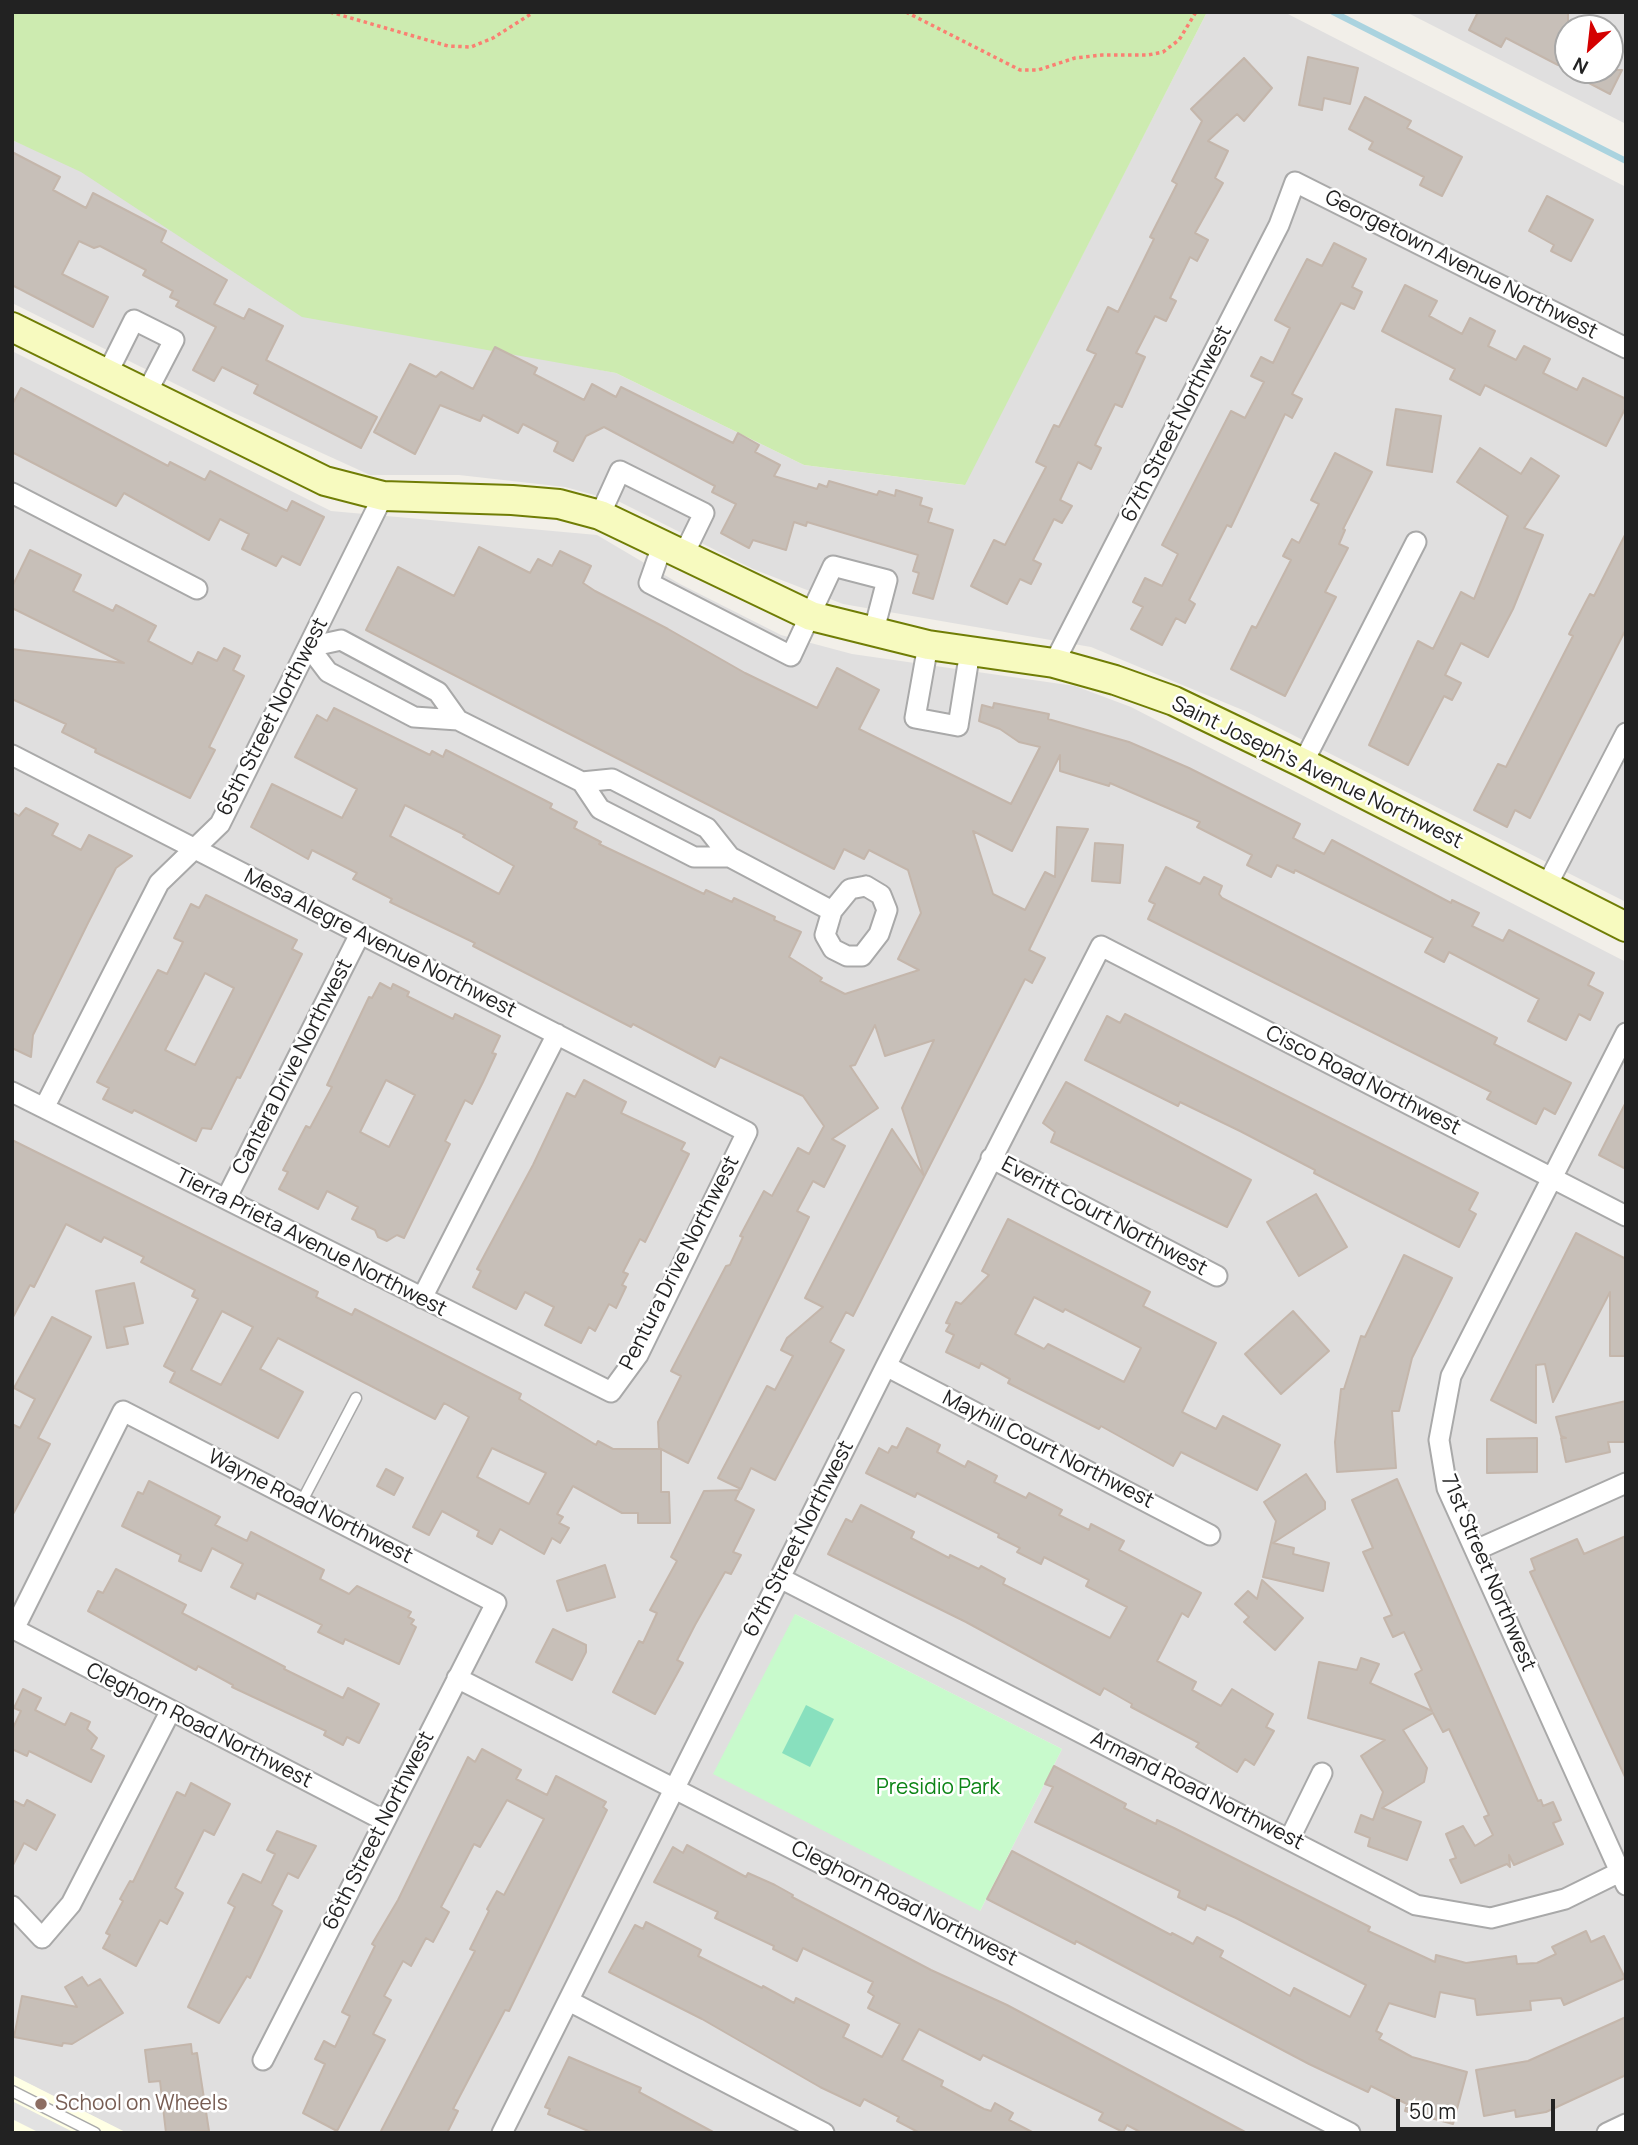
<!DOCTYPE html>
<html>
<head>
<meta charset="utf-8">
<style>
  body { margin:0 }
  #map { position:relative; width:1638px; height:2145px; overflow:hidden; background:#f2efe9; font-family:Manrope,sans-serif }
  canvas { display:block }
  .frame { position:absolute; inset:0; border:14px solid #222; pointer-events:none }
  .north { position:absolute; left:1554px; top:14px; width:70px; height:70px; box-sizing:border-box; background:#fff; border:2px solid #a7a7a7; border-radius:50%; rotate:207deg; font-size:19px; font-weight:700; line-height:28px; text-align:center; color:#222 }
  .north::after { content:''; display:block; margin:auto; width:24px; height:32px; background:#d40000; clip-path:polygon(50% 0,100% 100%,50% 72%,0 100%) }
  .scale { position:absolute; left:1396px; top:2099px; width:159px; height:32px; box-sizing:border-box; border:4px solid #222; border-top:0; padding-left:9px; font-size:21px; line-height:24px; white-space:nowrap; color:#222; -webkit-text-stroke:5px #fff; paint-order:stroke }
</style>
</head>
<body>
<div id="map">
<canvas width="1638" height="2145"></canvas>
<div class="frame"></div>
<div class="north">N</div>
<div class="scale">50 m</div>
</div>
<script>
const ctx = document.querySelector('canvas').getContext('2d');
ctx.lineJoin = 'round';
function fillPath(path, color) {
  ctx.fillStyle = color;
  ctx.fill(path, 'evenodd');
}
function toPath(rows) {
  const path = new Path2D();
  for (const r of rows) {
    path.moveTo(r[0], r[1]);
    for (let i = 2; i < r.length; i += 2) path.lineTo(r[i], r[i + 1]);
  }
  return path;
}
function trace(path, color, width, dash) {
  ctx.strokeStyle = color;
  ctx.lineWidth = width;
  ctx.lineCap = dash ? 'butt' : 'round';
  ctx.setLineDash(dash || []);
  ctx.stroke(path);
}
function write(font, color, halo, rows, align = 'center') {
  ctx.font = font + ' Manrope,sans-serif';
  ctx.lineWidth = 5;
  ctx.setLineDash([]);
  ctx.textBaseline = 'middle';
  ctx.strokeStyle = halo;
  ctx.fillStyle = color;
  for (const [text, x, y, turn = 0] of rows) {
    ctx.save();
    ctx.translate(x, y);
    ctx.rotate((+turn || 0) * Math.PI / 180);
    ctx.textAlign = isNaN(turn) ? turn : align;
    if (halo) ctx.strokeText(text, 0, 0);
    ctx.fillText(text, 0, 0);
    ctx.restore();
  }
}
fillPath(toPath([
  [1207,12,1284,12,1626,187,1626,902,1245,711,1091,647,843,604,753,569,620,502,565,487,459,475,370,475,234,413,12,303,12,140,497,350,616,373,804,465,964,485],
  [1406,12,1626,12,1626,124],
  [1568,28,1610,28,1610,70,1568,70],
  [12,351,331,511,597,535,680,584,781,635,852,654,1075,686,1131,707,1626,962,1626,2133,127,2133,12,2075],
  [795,1614,1062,1749,980,1911]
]), '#e0dfdf');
fillPath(toPath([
  [12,2075,127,2133,12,2133]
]), '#ffffe5');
fillPath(toPath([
  [12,12,1207,12,965,485,804,465,616,373,302,317,81,172,12,140]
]), '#cdebb0');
fillPath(toPath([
  [795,1614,1062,1749,980,1911,713,1774]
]), '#c8facc');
fillPath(toPath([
  [806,1705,834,1719,810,1767,782,1753]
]), '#88e0be');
fillPath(toPath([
  [12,2101,75,2133,40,2133,12,2119]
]), '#e2e2e2');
trace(toPath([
  [1333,12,1626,161]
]), '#aad3df', 6);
const building = toPath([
  [1478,12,1568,12,1568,47,1558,65,1506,38,1501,47,1469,30,1478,12],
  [1308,57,1358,68,1350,104,1324,98,1322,110,1299,105,1308,57],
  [1244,58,1272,88,1244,121,1237,114,1208,141,1228,151,1215,178,1223,183,1195,233,1208,240,1197,261,1190,257,1170,298,1176,301,1166,321,1155,316,1136,353,1145,357,1122,407,1115,404,1095,445,1101,448,1091,469,1078,462,1060,500,1072,506,1062,523,1054,519,1033,560,1041,564,1031,584,1020,579,1007,604,971,586,994,540,1005,545,1046,467,1036,462,1054,425,1059,427,1096,354,1087,350,1108,307,1118,312,1154,239,1150,237,1177,184,1172,181,1202,121,1191,109,1244,58],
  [1564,70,1622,70,1610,94,1564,70],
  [1365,97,1411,121,1407,128,1462,157,1442,196,1420,185,1424,177,1369,149,1373,142,1349,129,1365,97],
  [12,152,60,177,53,190,86,208,93,193,166,231,161,242,227,280,214,304,244,319,249,309,283,326,266,360,377,417,361,448,254,393,258,385,222,367,214,381,193,370,216,327,176,306,179,301,170,297,173,291,143,275,146,270,100,246,94,248,79,241,62,274,108,297,93,327,12,285,12,152],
  [1547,196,1593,220,1571,261,1551,251,1554,245,1529,231,1547,196],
  [1334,243,1366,259,1352,287,1362,292,1354,309,1341,303,1292,394,1302,399,1292,418,1285,414,1231,527,1227,525,1189,600,1195,604,1185,623,1176,618,1162,645,1131,629,1143,607,1133,602,1145,578,1162,586,1178,554,1162,545,1231,411,1245,418,1264,382,1251,376,1261,357,1273,363,1290,328,1275,320,1307,259,1322,266,1334,243],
  [1405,285,1437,301,1429,316,1462,334,1470,318,1495,331,1488,346,1516,360,1524,346,1550,359,1543,373,1577,390,1583,378,1626,399,1626,407,1606,446,1485,385,1480,395,1450,379,1455,369,1382,331,1405,285],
  [495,347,537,368,534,374,584,400,592,384,616,397,621,387,733,443,738,433,759,445,755,452,780,465,774,476,817,489,819,484,827,487,829,481,877,495,879,491,895,496,896,490,922,498,920,505,932,509,928,522,953,530,933,599,913,593,919,573,913,571,918,555,807,522,806,526,794,522,786,550,753,540,749,548,721,533,736,504,712,492,715,486,604,427,586,436,573,461,554,451,558,442,523,424,518,433,483,415,480,421,440,405,415,454,374,432,410,364,436,377,441,372,473,389,495,347],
  [21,388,168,466,170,462,205,480,210,471,287,511,292,501,324,517,300,565,282,556,276,566,242,549,249,534,220,519,209,540,124,493,116,506,12,452,12,405,21,388],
  [1396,409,1441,416,1432,472,1387,465,1396,409],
  [1480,448,1521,474,1531,458,1559,476,1524,528,1543,535,1513,609,1488,657,1461,643,1445,675,1461,683,1452,700,1444,696,1408,765,1369,745,1418,641,1433,649,1461,592,1474,599,1508,516,1457,482,1480,448],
  [1335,453,1372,472,1343,529,1345,530,1339,544,1348,548,1325,592,1336,597,1285,696,1231,669,1252,626,1256,628,1291,560,1283,556,1292,539,1299,543,1319,504,1311,500,1335,453],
  [1626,533,1626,629,1530,818,1515,810,1507,827,1474,810,1498,764,1506,767,1573,636,1569,634,1590,594,1594,596,1626,533],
  [479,547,530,573,538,559,552,566,560,551,591,566,583,583,595,591,668,629,745,673,817,708,837,668,879,690,859,729,1011,804,1040,747,1019,742,1000,729,979,721,982,705,993,708,994,703,1049,714,1048,719,1129,742,1189,768,1300,824,1293,838,1324,854,1332,840,1451,903,1452,900,1479,913,1472,926,1503,941,1509,930,1594,973,1588,985,1603,993,1590,1020,1579,1014,1566,1040,1528,1021,1539,999,1449,952,1444,962,1425,952,1433,938,1295,870,1294,873,1277,865,1271,877,1247,865,1252,855,1197,827,1200,822,1110,783,1109,786,1060,771,1060,755,1012,851,973,831,993,894,1025,910,1045,872,1055,877,1057,827,1088,829,1029,950,1045,958,1032,983,1025,979,853,1316,846,1312,830,1342,844,1350,775,1480,751,1468,741,1489,718,1478,767,1386,775,1390,793,1356,781,1350,787,1338,823,1307,805,1298,892,1129,924,1176,902,1108,934,1040,885,1056,875,1025,855,1065,850,1066,878,1108,832,1139,845,1146,824,1187,813,1181,797,1211,809,1217,688,1463,659,1448,658,1422,681,1376,671,1371,726,1266,730,1265,743,1237,740,1236,764,1191,772,1196,798,1148,809,1154,824,1126,803,1096,720,1057,715,1067,633,1024,631,1027,473,946,475,943,390,902,392,899,353,879,357,873,312,850,308,859,251,827,272,784,342,818,357,789,295,757,317,715,327,721,334,708,430,755,432,751,443,757,446,750,552,804,550,808,577,822,574,828,601,842,599,844,704,894,706,890,732,902,734,898,775,917,774,920,801,932,789,957,822,978,820,981,845,994,919,970,898,959,921,913,908,870,869,850,864,859,844,849,834,869,366,630,398,567,454,596,479,547],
  [405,805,465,835,463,837,514,866,499,894,390,836,405,805],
  [30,550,81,575,73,591,113,611,116,605,156,626,148,641,192,664,198,652,217,661,224,648,240,656,233,670,244,676,209,747,215,750,190,798,95,752,96,749,62,732,66,724,12,699,12,649,124,663,12,608,12,587,30,550],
  [26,808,58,824,52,835,81,850,89,835,132,856,116,868,88,923,33,1035,31,1057,12,1048,12,812,19,816,26,808],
  [1095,843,1123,845,1120,883,1092,881,1095,843],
  [1166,867,1200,884,1204,877,1222,886,1219,894,1222,898,1497,1038,1494,1044,1571,1083,1555,1114,1544,1108,1536,1124,1487,1099,1491,1092,1148,919,1155,904,1149,901,1166,867],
  [206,895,297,940,292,949,302,954,240,1078,237,1077,211,1129,202,1128,196,1141,134,1110,132,1113,103,1099,109,1088,97,1082,158,970,167,974,183,942,174,938,191,904,199,908,206,895],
  [205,973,234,988,195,1065,165,1050,205,973],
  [380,983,391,989,393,984,409,992,407,996,453,1019,455,1014,500,1036,492,1053,496,1054,483,1082,472,1104,465,1100,445,1141,450,1144,404,1238,397,1235,387,1241,378,1237,375,1230,352,1219,358,1207,327,1191,318,1209,279,1189,288,1172,283,1170,306,1126,310,1128,332,1087,327,1085,369,997,372,998,380,983],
  [386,1080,415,1095,389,1147,360,1132,386,1080],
  [1125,1014,1478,1193,1469,1210,1476,1214,1459,1247,1314,1173,1315,1170,1240,1131,1180,1102,1178,1106,1085,1060,1107,1016,1120,1023,1125,1014],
  [584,1080,626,1102,621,1113,685,1143,681,1150,689,1154,645,1242,640,1239,623,1272,628,1274,622,1285,626,1287,616,1308,609,1304,595,1331,589,1327,581,1343,545,1325,554,1307,525,1292,516,1309,473,1287,481,1271,477,1269,533,1165,567,1093,575,1097,584,1080],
  [1066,1082,1251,1180,1227,1227,1051,1142,1055,1132,1043,1123,1066,1082],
  [1626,1102,1626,1169,1599,1155,1626,1102],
  [12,1140,318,1292,316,1297,352,1315,355,1309,521,1394,519,1399,596,1445,598,1441,613,1449,661,1449,661,1492,669,1492,670,1523,638,1523,638,1513,622,1513,573,1486,557,1514,563,1517,559,1523,569,1528,560,1543,552,1538,544,1554,500,1529,492,1544,477,1536,479,1531,442,1511,429,1535,413,1527,469,1417,444,1403,435,1419,278,1338,260,1369,303,1392,278,1438,170,1382,175,1372,164,1366,198,1299,192,1296,195,1290,141,1262,144,1257,104,1237,101,1242,66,1224,34,1287,30,1285,12,1319,12,1140],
  [222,1311,253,1327,221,1385,191,1370,222,1311],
  [492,1448,546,1473,529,1504,477,1477,492,1448],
  [1316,1194,1347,1247,1299,1276,1267,1222,1316,1194],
  [1008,1219,1150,1292,1143,1306,1216,1343,1182,1412,1216,1429,1223,1416,1280,1445,1257,1490,1181,1452,1173,1466,1101,1426,1099,1429,1008,1383,1010,1379,981,1363,979,1368,946,1352,954,1335,946,1331,950,1324,946,1323,956,1302,961,1304,989,1275,982,1271,1008,1219],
  [1034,1297,1063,1312,1065,1309,1141,1348,1124,1382,1048,1344,1044,1349,1015,1334,1034,1297],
  [1576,1233,1626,1259,1626,1356,1610,1356,1610,1292,1553,1402,1545,1364,1536,1365,1536,1423,1491,1400,1576,1233],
  [1404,1255,1452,1278,1412,1358,1399,1411,1392,1411,1396,1468,1337,1472,1335,1442,1341,1389,1344,1389,1361,1336,1365,1337,1404,1255],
  [134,1283,143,1323,124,1327,128,1344,107,1348,96,1291,134,1283],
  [1293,1311,1329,1351,1281,1394,1245,1354,1293,1311],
  [52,1317,91,1337,38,1438,50,1444,12,1516,12,1424,20,1428,35,1399,14,1388,52,1317],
  [1626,1401,1626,1442,1608,1442,1610,1452,1566,1462,1561,1438,1566,1438,1561,1436,1556,1417,1626,1401],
  [907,1428,940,1445,937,1452,965,1467,968,1461,997,1476,994,1482,1026,1498,1029,1493,1062,1510,1059,1515,1089,1530,1091,1524,1124,1541,1119,1550,1201,1593,1188,1617,1182,1613,1157,1661,1196,1682,1192,1690,1221,1706,1232,1689,1273,1714,1266,1727,1274,1731,1254,1765,1245,1759,1237,1772,1196,1747,1199,1743,1131,1707,1132,1704,1104,1688,1100,1695,966,1622,828,1554,846,1519,852,1522,861,1505,914,1532,911,1538,949,1558,950,1555,979,1569,981,1566,1005,1579,1003,1584,1110,1638,1127,1607,1086,1586,1089,1580,1044,1557,1041,1564,1017,1552,1020,1548,998,1537,999,1534,917,1493,915,1497,866,1473,879,1448,888,1453,892,1446,897,1448,907,1428],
  [1537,1438,1537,1472,1487,1473,1487,1439,1537,1438],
  [386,1469,403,1478,394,1495,377,1486,386,1469],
  [1306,1474,1325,1502,1325,1509,1273,1543,1294,1548,1293,1554,1329,1563,1323,1591,1263,1577,1276,1521,1264,1502,1306,1474],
  [1397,1479,1538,1801,1541,1800,1543,1806,1553,1802,1561,1820,1553,1823,1563,1844,1514,1865,1509,1855,1510,1867,1507,1864,1461,1883,1450,1860,1456,1858,1446,1834,1463,1826,1475,1846,1493,1835,1484,1817,1489,1815,1449,1729,1443,1732,1433,1713,1403,1730,1427,1768,1424,1782,1382,1808,1421,1822,1407,1860,1368,1846,1370,1838,1355,1832,1361,1815,1373,1820,1383,1792,1361,1756,1385,1740,1308,1718,1319,1662,1357,1670,1361,1658,1379,1664,1370,1683,1432,1711,1415,1674,1422,1670,1404,1632,1393,1637,1384,1618,1392,1615,1363,1552,1373,1548,1352,1500,1397,1479],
  [149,1481,220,1517,215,1525,247,1541,251,1532,324,1570,320,1579,349,1594,357,1586,411,1612,408,1617,414,1620,411,1624,416,1627,399,1664,345,1639,343,1644,318,1632,322,1625,257,1593,255,1599,231,1587,243,1564,212,1548,201,1571,179,1561,181,1555,122,1526,138,1492,143,1494,149,1481],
  [740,1490,735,1500,754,1510,733,1552,741,1555,731,1574,725,1572,695,1625,677,1660,683,1663,655,1714,613,1692,639,1641,643,1643,657,1613,650,1610,677,1561,671,1557,704,1491,740,1490],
  [1626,1536,1626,1779,1530,1572,1535,1570,1531,1559,1577,1539,1584,1554,1626,1536],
  [605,1565,615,1597,567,1611,557,1581,605,1565],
  [116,1569,186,1605,182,1613,285,1667,284,1669,343,1698,348,1688,379,1704,359,1743,347,1737,343,1745,324,1735,326,1731,232,1687,233,1685,198,1666,196,1670,88,1611,98,1591,103,1593,116,1569],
  [1262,1580,1303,1618,1275,1650,1244,1622,1249,1617,1235,1604,1248,1591,1257,1599,1262,1580],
  [553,1629,586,1645,586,1652,572,1680,536,1662,553,1629],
  [23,1689,41,1698,35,1710,65,1725,71,1713,90,1722,87,1729,97,1738,91,1749,104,1756,91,1782,29,1751,27,1756,12,1749,12,1730,21,1711,14,1708,23,1689],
  [482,1749,521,1770,516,1779,547,1795,556,1776,606,1802,603,1807,607,1810,509,2011,505,2010,453,2109,458,2111,447,2133,380,2133,475,1951,470,1949,489,1911,487,1909,497,1891,504,1895,544,1819,507,1800,480,1847,474,1844,441,1907,449,1912,433,1942,426,1938,411,1966,403,1961,384,1996,391,2000,373,2034,385,2040,337,2131,303,2113,325,2064,315,2059,324,2041,335,2047,350,2016,342,2012,375,1946,372,1944,398,1900,468,1757,475,1762,482,1749],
  [1054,1766,1126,1804,1124,1808,1156,1824,1157,1820,1174,1828,1370,1927,1368,1931,1435,1962,1436,1955,1466,1963,1516,1956,1517,1964,1537,1963,1556,1954,1552,1947,1586,1931,1591,1942,1604,1936,1625,1978,1564,2005,1561,1998,1530,2001,1531,2010,1477,2015,1475,1999,1440,1992,1435,2017,1389,2003,1376,2031,1382,2034,1379,2039,1412,2057,1467,2072,1453,2124,1405,2111,1407,2104,1371,2086,1368,2092,1309,2064,1076,1941,1075,1944,987,1899,1012,1851,1171,1935,1172,1933,1193,1944,1197,1937,1223,1951,1220,1957,1290,1996,1294,1988,1350,2017,1366,1985,1236,1918,1207,1905,1205,1910,1178,1897,1180,1891,1035,1822,1053,1787,1045,1784,1054,1766],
  [191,1783,230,1804,214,1835,204,1830,175,1888,183,1893,167,1924,160,1920,136,1966,103,1948,110,1935,106,1933,123,1901,120,1899,130,1881,133,1882,177,1792,185,1796,191,1783],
  [12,1800,24,1806,27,1800,55,1815,36,1850,24,1843,12,1867,12,1800],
  [277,1831,316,1846,298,1878,288,1873,272,1905,282,1911,266,1945,250,1978,247,1976,219,2023,188,2007,235,1907,228,1903,243,1874,261,1883,275,1854,267,1850,277,1831],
  [687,1845,746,1877,748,1873,775,1885,793,1895,792,1897,931,1970,1007,2005,1247,2133,1142,2133,1127,2125,1123,2132,1099,2120,1103,2113,983,2055,980,2060,919,2029,902,2060,943,2081,941,2086,984,2109,991,2111,995,2103,1013,2113,1009,2120,1034,2133,920,2133,897,2121,899,2117,864,2099,860,2106,820,2087,702,2019,609,1972,635,1925,643,1929,646,1922,701,1950,698,1956,762,1988,763,1986,794,2003,796,1998,849,2025,843,2037,882,2057,900,2024,868,2008,874,1996,868,1992,873,1982,803,1948,797,1961,773,1949,774,1946,715,1918,718,1912,654,1882,673,1847,683,1853,687,1845],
  [82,1977,88,1986,100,1979,123,2013,72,2044,63,2043,62,2046,14,2037,22,1996,77,2007,65,1987,82,1977],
  [1626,2017,1626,2075,1546,2112,1516,2117,1515,2110,1484,2116,1476,2070,1528,2061,1626,2017],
  [191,2044,192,2054,197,2053,209,2131,166,2133,160,2081,149,2082,145,2050,191,2044],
  [569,2057,641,2088,639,2092,715,2133,593,2133,548,2114,550,2109,545,2107,569,2057]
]);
fillPath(building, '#c7bfb8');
trace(building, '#c4b6ab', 2);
const lane = toPath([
  [302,1501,356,1398],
  [12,2091,95,2133]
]);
const street = toPath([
  [107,374,134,320,174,340,146,394],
  [12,493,197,589],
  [600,515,620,471,704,513,683,556],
  [662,546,649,583,791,656,833,566,887,580,873,634],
  [928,645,915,718,958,726,970,651],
  [1054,663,1279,225,1295,182,1626,348],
  [458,720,438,692,341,640,309,647,328,672,414,717,458,720,582,782,600,809,694,857,730,857],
  [12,755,747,1132,638,1355,611,1392,12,1092],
  [1303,763,1416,542],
  [582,782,612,779,707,828,730,857,832,911],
  [866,886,881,895,887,910,879,934,862,956,847,956,833,949,825,935,832,911,850,889,866,886],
  [1546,887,1626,733],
  [1626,1033,1451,1376,1439,1440,1447,1488,1626,1885],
  [44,1108,159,883,220,824,383,496],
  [991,1158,1217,1276],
  [226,1199,360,934],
  [422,1298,557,1034],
  [886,1366,1210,1535],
  [1476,1550,1626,1483],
  [780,1578,1416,1905,1491,1918,1565,1899,1626,1869],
  [457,1678,1350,2133],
  [1290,1838,1322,1773],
  [12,1906,42,1938,71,1904,170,1712],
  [569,2001,824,2133],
  [263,2060,385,1821,496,1603,123,1411,14,1629,385,1821],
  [502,2133,886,1366,1101,946,1626,1216],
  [1607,2133,1626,2124]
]);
const secondary = toPath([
  [12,327,325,481,383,496,512,500,559,504,600,515,811,616,928,645,1054,663,1115,680,1174,701,1303,763,1626,927]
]);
trace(lane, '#a9a9a9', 13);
trace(street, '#a9a9a9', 23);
trace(secondary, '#707d05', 32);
trace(toPath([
  [330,12,448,46,471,47,493,38,534,12],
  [906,12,1020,70,1038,70,1075,58,1102,55,1148,55,1163,52,1179,40,1196,12]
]), '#fa8072', 3.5, [3.5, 3.5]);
trace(lane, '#fff', 10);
trace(street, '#fff', 19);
trace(secondary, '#f7fabf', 28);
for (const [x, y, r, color] of [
  [41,2104,7,"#8d6e63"]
]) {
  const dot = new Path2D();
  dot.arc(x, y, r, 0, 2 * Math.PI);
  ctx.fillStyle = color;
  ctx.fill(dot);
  trace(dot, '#fff', 2.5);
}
write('21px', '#222', '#fff', [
  ["Georgetown Avenue Northwest",1461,265,27],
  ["67th Street Northwest",1177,424,-63],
  ["65th Street Northwest",273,717,-63],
  ["Saint Joseph's Avenue Northwest",1317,773,26],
  ["Mesa Alegre Avenue Northwest",380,944,27],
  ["Cantera Drive Northwest",293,1067,-63],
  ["Cisco Road Northwest",1363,1081,27],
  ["Everitt Court Northwest",1104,1217,28],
  ["Tierra Prieta Avenue Northwest",311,1243,27],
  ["Pentura Drive Northwest",680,1263,-63],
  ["Mayhill Court Northwest",1048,1450,27],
  ["Wayne Road Northwest",310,1507,27],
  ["67th Street Northwest",799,1539,-63],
  ["71st Street Northwest",1488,1573,67],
  ["Cleghorn Road Northwest",199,1726,27],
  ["Armand Road Northwest",1197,1791,27],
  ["66th Street Northwest",379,1831,-63],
  ["Cleghorn Road Northwest",904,1904,27]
]);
write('21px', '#0c8416', '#fff', [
  ["Presidio Park",938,1788]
]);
write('21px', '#785e54', '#fff', [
  ["School on Wheels",55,2104]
], 'left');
</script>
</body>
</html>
